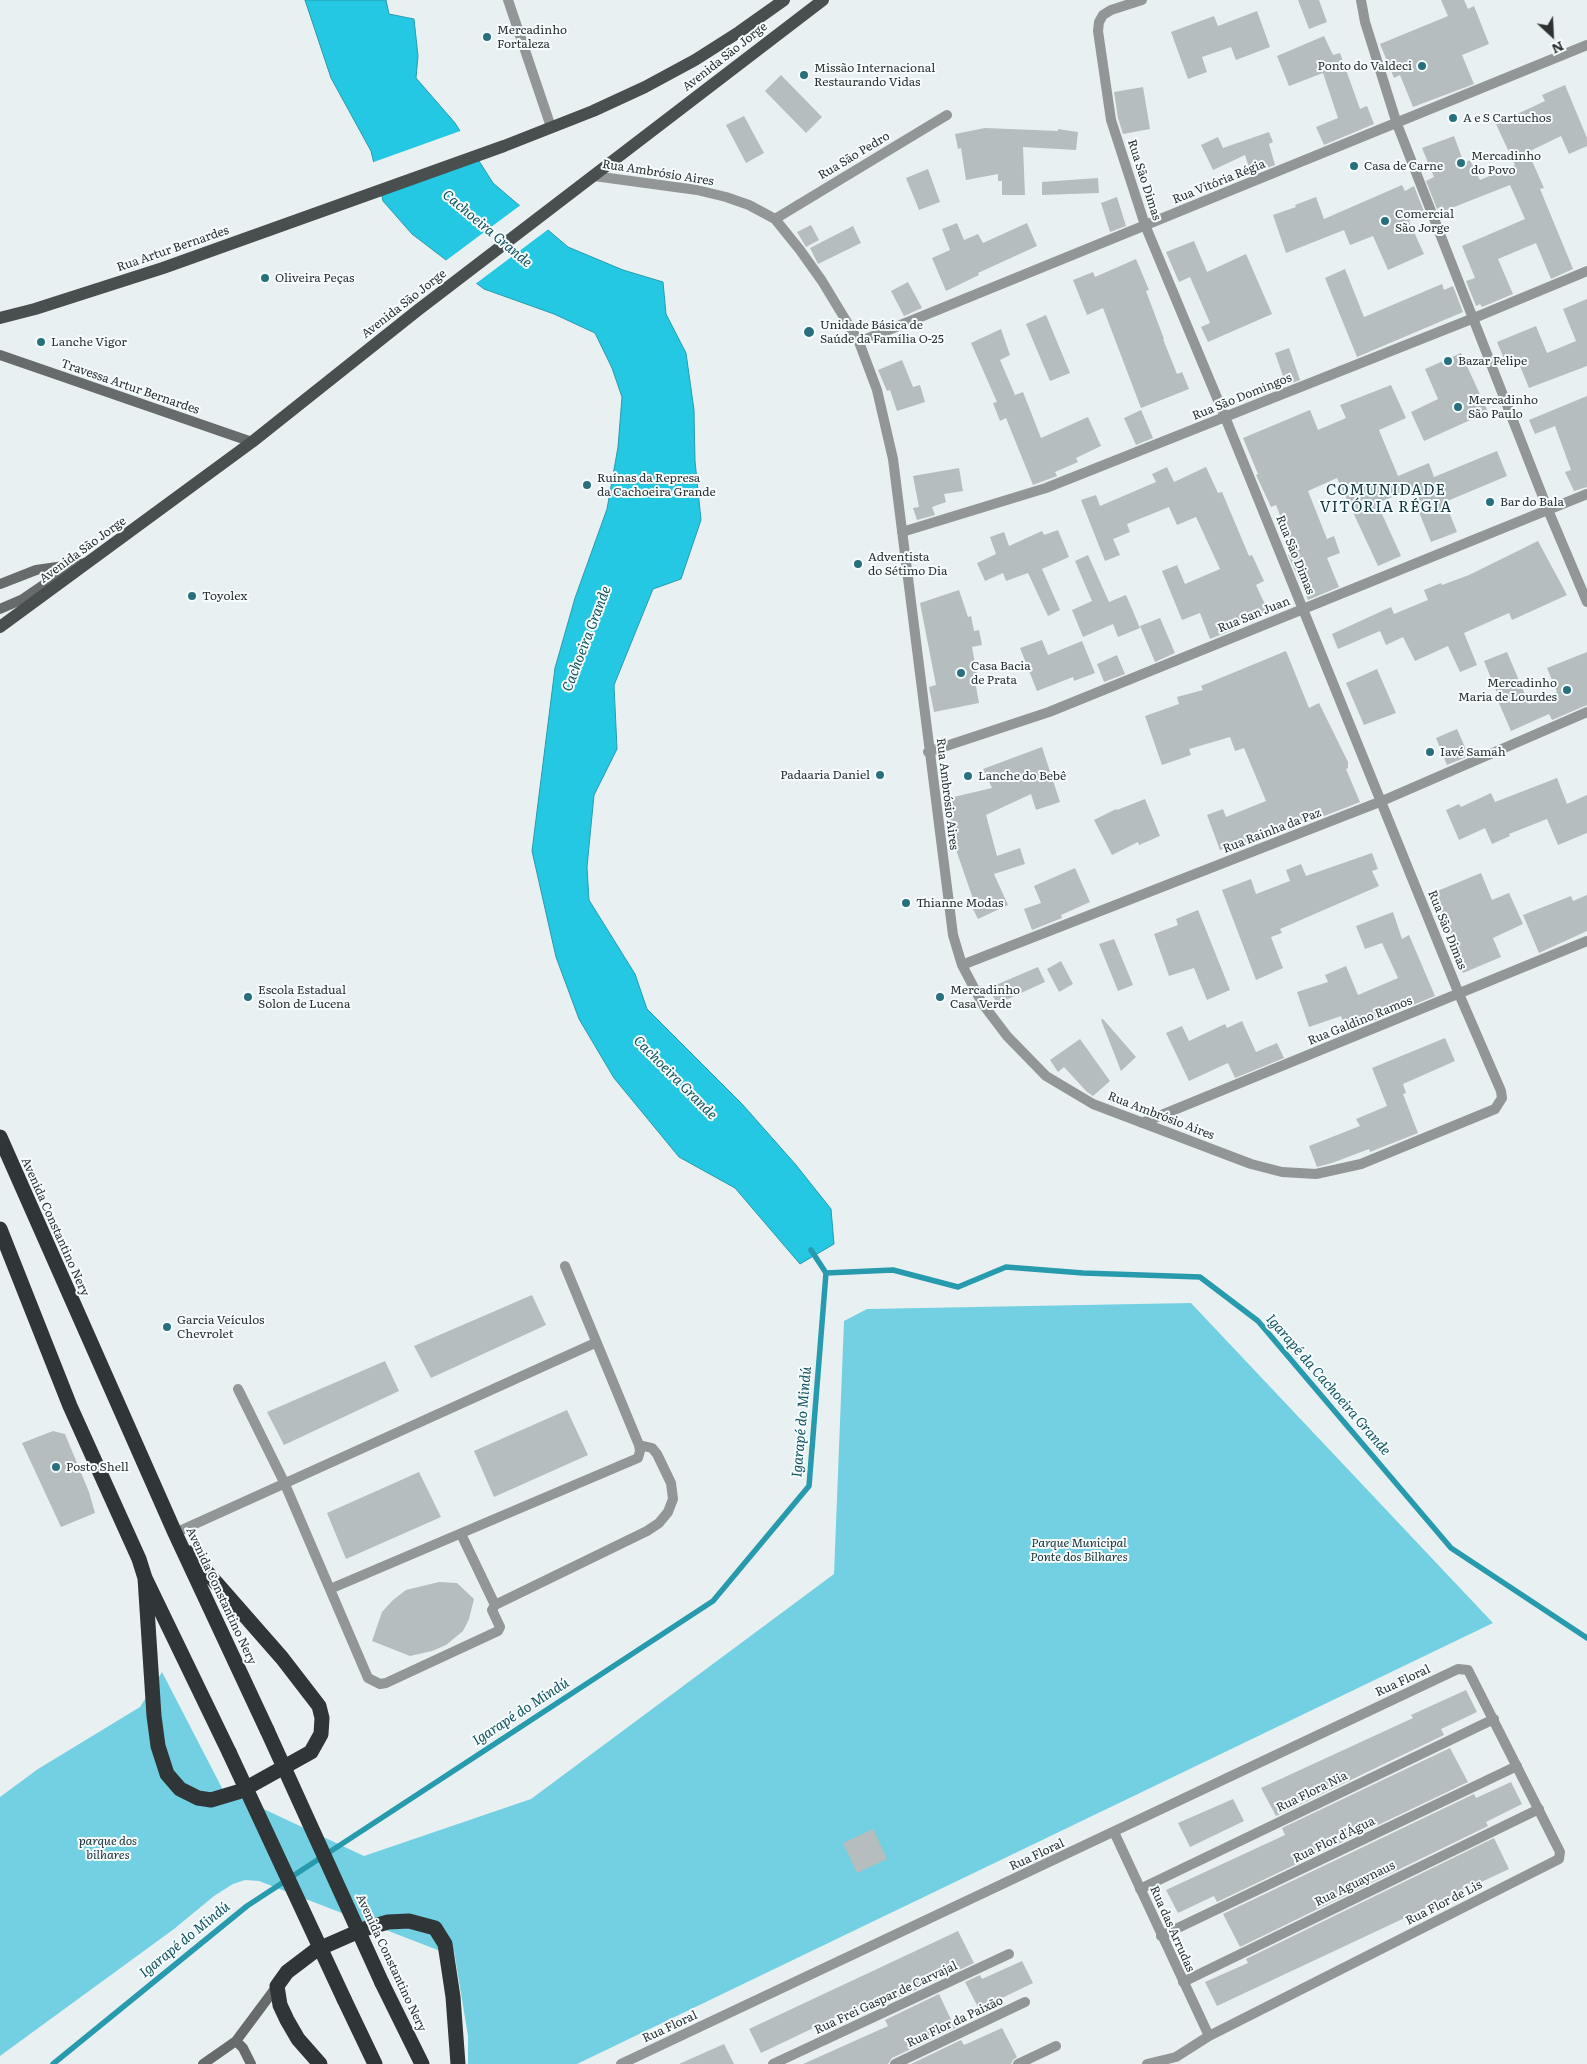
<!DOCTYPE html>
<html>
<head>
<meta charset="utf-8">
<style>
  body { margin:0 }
  #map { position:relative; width:1587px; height:2064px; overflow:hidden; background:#e9f0f2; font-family:Literata,serif }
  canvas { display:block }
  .north { position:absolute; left:1527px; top:10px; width:50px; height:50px; -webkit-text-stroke:4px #f6fdff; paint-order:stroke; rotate:155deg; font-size:14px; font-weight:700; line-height:20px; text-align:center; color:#2e3131 }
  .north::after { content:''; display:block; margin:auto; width:18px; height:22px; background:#2e3131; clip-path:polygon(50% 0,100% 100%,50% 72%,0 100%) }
</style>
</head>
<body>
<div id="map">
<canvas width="1587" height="2064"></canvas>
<div class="north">N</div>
</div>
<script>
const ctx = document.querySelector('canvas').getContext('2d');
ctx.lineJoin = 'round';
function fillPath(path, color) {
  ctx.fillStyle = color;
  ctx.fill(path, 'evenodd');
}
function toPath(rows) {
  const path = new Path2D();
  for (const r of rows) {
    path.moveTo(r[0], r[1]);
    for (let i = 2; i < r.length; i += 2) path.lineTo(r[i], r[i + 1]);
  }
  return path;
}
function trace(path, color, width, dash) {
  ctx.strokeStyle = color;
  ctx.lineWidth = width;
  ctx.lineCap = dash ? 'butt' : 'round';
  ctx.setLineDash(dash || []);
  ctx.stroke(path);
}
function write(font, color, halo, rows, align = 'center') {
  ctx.font = font + ' Literata,serif';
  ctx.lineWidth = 4;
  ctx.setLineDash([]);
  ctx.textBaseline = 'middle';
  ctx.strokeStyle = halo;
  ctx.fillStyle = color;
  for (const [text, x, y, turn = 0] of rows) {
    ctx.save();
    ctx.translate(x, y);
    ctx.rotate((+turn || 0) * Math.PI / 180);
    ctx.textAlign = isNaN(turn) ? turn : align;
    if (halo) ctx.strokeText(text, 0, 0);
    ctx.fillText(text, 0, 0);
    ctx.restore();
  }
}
fillPath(toPath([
  [1191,1303,1493,1623,577,2064,468,2064,468,2036,454,1951,448,1954,259,1881,245,1880,233,1884,214,1896,174,1929,0,2056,0,1797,38,1769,140,1707,162,1672,223,1790,364,1856,531,1799,834,1574,844,1321,867,1309]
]), '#73d0e2');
const water = toPath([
  [305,0,386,0,389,14,414,19,418,56,416,78,455,123,493,183,568,247,623,270,663,282,666,314,686,353,694,410,695,461,701,520,681,579,653,589,614,685,617,749,594,795,587,867,589,900,635,974,647,1009,743,1105,796,1165,831,1209,834,1244,800,1264,735,1188,679,1157,614,1078,579,1019,556,957,532,851,555,668,575,598,607,509,618,447,622,397,612,368,595,333,554,314,484,289,412,234,383,201,371,151,331,78,305,0]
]);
fillPath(water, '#24c8e2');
trace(water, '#279bad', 1);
fillPath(toPath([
  [463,130,480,158,379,195,371,163],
  [522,204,550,228,474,285,444,262]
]), '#e9f0f2');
trace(toPath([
  [811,1250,826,1273],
  [826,1273,893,1270,958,1287,1006,1267,1083,1273,1200,1277,1258,1321,1451,1548,1587,1638],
  [53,2064,247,1906,713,1601,809,1486,826,1273]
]), '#279bad', 5.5);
fillPath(toPath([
  [1298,0,1319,0,1327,22,1309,29],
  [1441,0,1464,0,1468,9,1474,6,1489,44,1462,55,1474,84,1413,107,1400,75,1394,78,1380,44,1448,16],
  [1257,11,1270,47,1236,60,1231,47,1202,57,1207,72,1188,79,1171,32,1214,16,1218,26],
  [1324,36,1333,55,1340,53,1360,109,1367,106,1374,124,1324,145,1316,127,1338,118,1323,73,1289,86,1277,56],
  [781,75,822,117,806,133,765,91],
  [1565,85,1587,138,1587,146,1569,154,1561,136,1528,152,1544,188,1540,189,1573,269,1551,279,1536,243,1498,259,1513,294,1482,307,1480,304,1476,306,1466,281,1475,278,1462,246,1525,219,1510,185,1444,211,1442,206,1437,209,1426,181,1434,177,1422,148,1454,136,1464,163,1470,160,1480,180,1515,165,1496,124,1545,101,1542,95],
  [1143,87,1150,129,1123,134,1118,118,1114,92],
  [744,116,764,153,746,163,726,125],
  [985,128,1058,131,1058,129,1078,132,1076,150,1023,147,1025,195,1002,195,1002,181,998,181,998,174,966,180,961,148,958,149,955,134],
  [1269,132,1273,142,1269,144,1275,165,1251,174,1245,155,1213,170,1201,145,1218,137,1223,148],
  [928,169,940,202,919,210,906,178],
  [1098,178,1099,193,1042,195,1042,182],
  [1402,185,1405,191,1414,186,1425,214,1409,221,1424,254,1388,270,1373,236,1350,245,1344,230,1286,253,1273,215,1296,207,1295,205,1316,197,1324,219],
  [1117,197,1126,226,1110,232,1101,203],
  [957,223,964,240,978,234,983,243,1027,223,1037,246,978,273,979,275,946,291,932,258,950,250,942,229],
  [811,225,819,240,806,247,797,232],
  [853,226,861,243,818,264,810,248],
  [1194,241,1207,272,1246,254,1272,314,1208,342,1201,327,1210,323,1190,277,1179,282,1166,252],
  [1136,259,1149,290,1146,291,1164,339,1163,339,1177,374,1182,372,1189,389,1141,408,1103,308,1087,315,1073,280,1093,272,1095,277],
  [1345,269,1364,317,1442,284,1444,290,1453,286,1463,312,1357,357,1325,278],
  [908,282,922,308,904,316,891,291],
  [1587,299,1587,366,1529,388,1518,361,1507,366,1497,342,1536,326,1547,353,1576,341,1563,309],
  [1046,315,1070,373,1050,381,1026,324],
  [1001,329,1010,355,1000,360,1015,395,1023,392,1041,438,1088,417,1101,446,1076,458,1078,462,1055,472,1057,476,1033,485,1006,418,1000,421,993,403,997,402,971,343],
  [1289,348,1300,380,1286,385,1275,353],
  [1461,353,1488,412,1424,441,1411,412,1438,399,1425,369],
  [902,360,913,387,920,385,925,402,897,411,890,390,887,391,878,370],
  [1391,385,1406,418,1379,430,1398,476,1429,463,1434,477,1497,451,1507,476,1445,502,1457,532,1431,542,1410,490,1377,503,1401,556,1378,566,1337,478,1308,491,1327,539,1334,536,1340,553,1327,558,1339,587,1308,600,1288,555,1294,552,1276,505,1271,507,1256,475,1258,474,1243,438,1310,410,1318,430,1346,418,1340,405],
  [1587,396,1587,487,1574,491,1565,472,1571,470,1555,426,1535,434,1529,420],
  [1141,410,1153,438,1136,445,1124,418],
  [1167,467,1174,482,1206,467,1218,493,1222,492,1249,556,1252,555,1264,581,1256,585,1268,611,1234,627,1235,629,1210,639,1200,613,1182,620,1162,571,1177,565,1185,584,1220,569,1196,517,1177,525,1169,507,1127,524,1130,532,1113,539,1120,555,1105,561,1081,500,1096,495,1100,506,1156,482,1152,474],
  [959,468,963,491,944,494,946,502,932,507,935,515,917,520,913,508,919,507,913,476],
  [1058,530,1069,557,1042,569,1060,610,1048,616,1028,573,1006,581,1003,573,985,581,977,563,996,554,990,537,1004,532,1009,546,1042,531,1044,535],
  [1538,541,1567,595,1512,620,1509,613,1464,633,1477,665,1460,672,1448,646,1415,661,1403,637,1386,645,1380,631,1338,649,1332,634,1391,607,1394,614,1428,600,1424,590,1441,583,1442,585,1469,575],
  [1088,555,1109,602,1126,595,1140,628,1118,637,1113,624,1083,637,1072,610,1092,601,1075,561],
  [959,590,968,617,971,616,974,631,979,630,982,645,972,647,977,675,974,675,979,703,934,712,929,687,936,685,920,603],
  [1160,618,1175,653,1155,662,1140,626],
  [1042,640,1048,655,1082,641,1095,673,1074,681,1073,677,1037,691,1020,648],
  [1286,651,1309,708,1319,703,1348,762,1348,768,1346,769,1360,802,1242,848,1239,842,1220,850,1207,815,1223,809,1226,817,1266,801,1244,748,1235,751,1230,737,1189,749,1191,755,1162,765,1145,716,1179,704,1177,697,1203,690,1201,686],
  [1507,652,1529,704,1557,692,1547,668,1587,652,1587,705,1552,720,1549,714,1511,731,1495,694,1497,693,1484,661],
  [1117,655,1125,674,1104,682,1097,664],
  [1377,669,1396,713,1364,725,1346,683],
  [1457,729,1469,756,1447,765,1436,738],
  [1042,747,1060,802,1036,810,1031,794,986,815,997,856,1020,848,1025,864,994,874,1008,905,978,919,969,901,973,899,952,838,950,829,952,829,945,799,992,788,983,769],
  [1557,778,1567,804,1587,795,1587,833,1558,845,1547,819,1509,834,1510,836,1492,844,1485,828,1459,840,1446,810,1459,804,1461,807,1491,793,1495,802],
  [1145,799,1160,836,1139,845,1138,842,1112,855,1094,820,1116,809,1117,810],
  [1372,853,1378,869,1372,871,1379,886,1280,929,1282,933,1271,937,1283,968,1256,980,1222,890,1251,879,1256,894,1290,881,1286,870,1301,864,1306,876],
  [1075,868,1090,902,1061,915,1062,918,1032,930,1024,909,1041,903,1034,886],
  [1481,873,1492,900,1509,893,1523,924,1493,938,1501,957,1463,973,1457,959,1460,957,1439,908,1436,909,1430,894],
  [1587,895,1587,931,1539,953,1523,915,1571,896,1573,901],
  [1198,910,1230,990,1207,1000,1194,968,1169,976,1154,934,1178,925,1176,919],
  [1393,912,1402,939,1409,935,1435,996,1347,1032,1341,1016,1309,1027,1297,992,1328,982,1325,975,1346,966,1358,995,1398,978,1382,943,1365,949,1356,926],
  [1114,939,1133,985,1118,991,1099,944],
  [1061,961,1073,984,1059,992,1047,969],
  [1038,967,1045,982,997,1004,989,988],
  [1103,1019,1136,1057,1121,1071,1101,1020],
  [1242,1021,1256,1052,1277,1043,1284,1058,1235,1078,1228,1063,1189,1081,1166,1033,1182,1026,1189,1041,1225,1024,1227,1028],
  [1445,1038,1455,1061,1403,1084,1406,1093,1403,1094,1418,1133,1370,1152,1369,1149,1332,1163,1317,1167,1309,1146,1360,1126,1356,1119,1387,1106,1372,1068],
  [1080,1039,1110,1081,1093,1096,1087,1092,1064,1067,1058,1072,1050,1060],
  [532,1295,546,1325,431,1378,414,1346],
  [385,1361,399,1391,284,1445,267,1412],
  [567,1410,588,1455,494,1497,474,1451],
  [53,1431,65,1434,89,1492,95,1513,61,1527,22,1443],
  [419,1472,441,1517,346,1559,327,1513],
  [439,1582,457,1583,474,1599,469,1619,463,1631,446,1645,432,1651,410,1656,372,1641,382,1612,393,1600,406,1590],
  [1466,1690,1477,1712,1441,1729,1444,1735,1276,1816,1261,1788,1413,1718,1411,1715],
  [1450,1748,1468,1782,1217,1902,1214,1896,1178,1913,1166,1890,1285,1835,1282,1828],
  [1511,1782,1522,1804,1486,1822,1488,1826,1240,1947,1223,1914,1474,1794,1476,1798],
  [1233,1799,1244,1821,1190,1847,1178,1823],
  [873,1829,887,1859,857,1873,843,1843],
  [1494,1838,1509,1869,1217,2006,1205,1982,1248,1963,1246,1959],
  [958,1931,974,1963,959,1970,955,1961,929,1973,933,1982,878,2007,874,1999,761,2053,749,2029],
  [1022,1961,1033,1983,979,2009,965,1982,980,1975,982,1979],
  [939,1994,955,2028,892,2058,888,2064,803,2064,888,2026,885,2020],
  [1002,2028,1017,2057,1013,2060,1011,2064,911,2064,961,2040,964,2045],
  [724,2044,734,2064,679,2064]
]), '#b6bdbe');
trace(toPath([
  [508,0,551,127],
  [1361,0,1365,22,1397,124,1548,510,1587,602],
  [594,176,697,190,726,197,749,205,775,219,800,250,822,281,859,342,877,390,893,459,953,935,962,965,982,1003,1007,1036,1046,1076,1093,1104,1251,1164,1282,1172,1316,1174,1361,1164,1495,1109,1502,1098,1501,1091,1459,994,1225,417,1145,225,1111,120,1098,31,1099,22,1103,15,1111,10,1142,0],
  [775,219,947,115],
  [859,342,1587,45],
  [902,532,1046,488,1474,318,1587,271],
  [928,752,1049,712,1587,494],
  [962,965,1382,801,1587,712],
  [1142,1123,1587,941],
  [238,1389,284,1482,368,1678,380,1684,386,1683,498,1631,500,1627,492,1610,495,1605,647,1531,659,1523,668,1512,673,1499,671,1483,657,1454,652,1448,639,1445],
  [175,1533,595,1343],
  [461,1534,495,1605],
  [330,1589,638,1458,640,1451,639,1445,565,1266],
  [1114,1832,1209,2036],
  [1140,1889,1494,1719],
  [1161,1936,1517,1766],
  [1183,1982,1539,1809],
  [621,2064,1458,1669,1468,1670,1560,1852,1559,1859,1209,2036,1176,2057,1147,2064],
  [773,2064,1009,1954],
  [895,2064,1025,2002],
  [1018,2064,1056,2046]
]), '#929696', 10);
trace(toPath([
  [0,355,252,442],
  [0,584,36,570,71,565],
  [0,609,23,599,73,565,86,563],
  [236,2041,243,2048,251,2064],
  [203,2064,236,2041,277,1986]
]), '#676b6c', 10);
trace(toPath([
  [0,318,35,309,163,268,504,146,593,111,645,87,695,60,739,32,784,0],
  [0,627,252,442,418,310,823,0]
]), '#494e4f', 12);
trace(toPath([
  [0,1137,175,1533,267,1730],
  [0,1229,70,1406,139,1559,145,1578,229,1752],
  [145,1578,154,1716,158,1746,167,1774,180,1789,198,1798,211,1800,241,1791,311,1752,321,1734,322,1718,319,1706,282,1658,190,1553],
  [382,1983,422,2064],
  [344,1999,375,2064],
  [320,2064,298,2039,287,2020,280,2005,277,1986,287,1972,316,1950,364,1929,388,1922,409,1921,435,1928,445,1944,453,1997,458,2064]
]), '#303537', 15);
trace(toPath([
  [267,1730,382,1983],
  [229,1752,344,1999]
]), '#303537', 15);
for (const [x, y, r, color] of [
  [487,37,5,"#29707d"],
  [1422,66,5,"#29707d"],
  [804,75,5,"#29707d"],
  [1453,118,5,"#29707d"],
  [1461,163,5,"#29707d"],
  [1354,166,5,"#29707d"],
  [1385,221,5,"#29707d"],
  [265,278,5,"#29707d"],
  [809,332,6,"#29707d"],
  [41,342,5,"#29707d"],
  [1448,361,5,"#29707d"],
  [1458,407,5,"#29707d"],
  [587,485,5,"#29707d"],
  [1490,502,5,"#29707d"],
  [858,564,5,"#29707d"],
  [192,596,5,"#29707d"],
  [961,673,5,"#29707d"],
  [1567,690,5,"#29707d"],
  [1430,752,5,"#29707d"],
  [880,775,5,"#29707d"],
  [968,776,5,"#29707d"],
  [906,903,5,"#29707d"],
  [248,997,5,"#29707d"],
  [940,997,5,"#29707d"],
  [167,1327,5,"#29707d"],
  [56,1467,5,"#29707d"]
]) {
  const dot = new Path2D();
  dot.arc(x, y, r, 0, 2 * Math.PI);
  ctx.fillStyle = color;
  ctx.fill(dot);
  trace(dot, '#f6fdff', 2);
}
write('12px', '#2e3131', '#f6fdff', [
  ["Mercadinho",497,30],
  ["Fortaleza",497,44],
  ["Ponto do Valdeci",1412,66,"right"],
  ["Missão Internacional",814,68],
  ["Restaurando Vidas",814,82],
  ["A e S Cartuchos",1463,118],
  ["Mercadinho",1471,156],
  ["do Povo",1471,170],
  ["Casa de Carne",1364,166],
  ["Comercial",1395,214],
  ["São Jorge",1395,228],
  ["Oliveira Peças",275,278],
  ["Unidade Básica de",820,325],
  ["Saúde da Família O-25",820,339],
  ["Lanche Vigor",51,342],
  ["Bazar Felipe",1458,361],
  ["Mercadinho",1468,400],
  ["São Paulo",1468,414],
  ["Ruínas da Represa",597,478],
  ["da Cachoeira Grande",597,492],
  ["Bar do Bala",1500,502],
  ["Adventista",868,557],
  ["do Sétimo Dia",868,571],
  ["Toyolex",202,596],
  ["Casa Bacia",971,666],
  ["de Prata",971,680],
  ["Mercadinho",1557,683,"right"],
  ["Maria de Lourdes",1557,697,"right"],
  ["Iavé Samah",1440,752],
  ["Padaaria Daniel",870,775,"right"],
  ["Lanche do Bebê",978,776],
  ["Thianne Modas",916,903],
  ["Escola Estadual",258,990],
  ["Solon de Lucena",258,1004],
  ["Mercadinho",950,990],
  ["Casa Verde",950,1004],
  ["Garcia Veículos",177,1320],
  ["Chevrolet",177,1334],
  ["Posto Shell",66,1467]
], 'left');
write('12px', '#2e3131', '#f6fdff', [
  ["Avenida São Jorge",725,57,-38],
  ["Rua São Pedro",854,156,-31],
  ["Rua Ambrósio Aires",658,173,9],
  ["Rua São Dimas",1144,180,72],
  ["Rua Vitória Régia",1219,182,-22],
  ["Rua Artur Bernardes",173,249,-19],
  ["Avenida São Jorge",404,304,-38],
  ["Travessa Artur Bernardes",130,387,19],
  ["Rua São Domingos",1242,397,-22],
  ["Avenida São Jorge",83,550,-36],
  ["Rua São Dimas",1295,555,68],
  ["Rua San Juan",1254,615,-22],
  ["Rua Ambrósio Aires",947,794,83],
  ["Rua Rainha da Paz",1272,831,-21],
  ["Rua São Dimas",1447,930,68],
  ["Rua Galdino Ramos",1360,1021,-22],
  ["Rua Ambrósio Aires",1161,1116,21],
  ["Avenida Constantino Nery",55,1227,66],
  ["Avenida Constantino Nery",221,1596,65],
  ["Rua Floral",1403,1681,-25],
  ["Rua Flora Nia",1312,1792,-26],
  ["Rua Flor d'Água",1334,1840,-26],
  ["Rua Floral",1037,1855,-25],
  ["Rua Aguaynaus",1355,1884,-26],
  ["Rua Flor de Lis",1444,1903,-27],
  ["Rua das Arrudas",1172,1929,66],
  ["Avenida Constantino Nery",391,1963,65],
  ["Rua Frei Gaspar de Carvajal",886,1998,-25],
  ["Rua Flor da Paixão",955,2022,-25],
  ["Rua Floral",670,2027,-25]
]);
write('italic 12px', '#172f34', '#f6fdff', [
  ["Parque Municipal",1079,1543],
  ["Ponte dos Bilhares",1079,1557],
  ["parque dos",108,1841],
  ["bilhares",108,1855]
]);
write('italic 14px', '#12525c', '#f6fdff', [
  ["Cachoeira Grande",487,229,40],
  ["Cachoeira Grande",587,639,-69],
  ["Cachoeira Grande",675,1078,45],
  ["Igarapé da Cachoeira Grande",1328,1385,49],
  ["Igarapé do Mindú",802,1422,-85],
  ["Igarapé do Mindú",521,1712,-33],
  ["Igarapé do Mindú",185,1940,-39]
]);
ctx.letterSpacing = '1px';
write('15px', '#14353c', '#f6fdff', [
  ["COMUNIDADE",1386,491],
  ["VITÓRIA RÉGIA",1386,508]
]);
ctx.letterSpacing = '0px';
</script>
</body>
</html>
